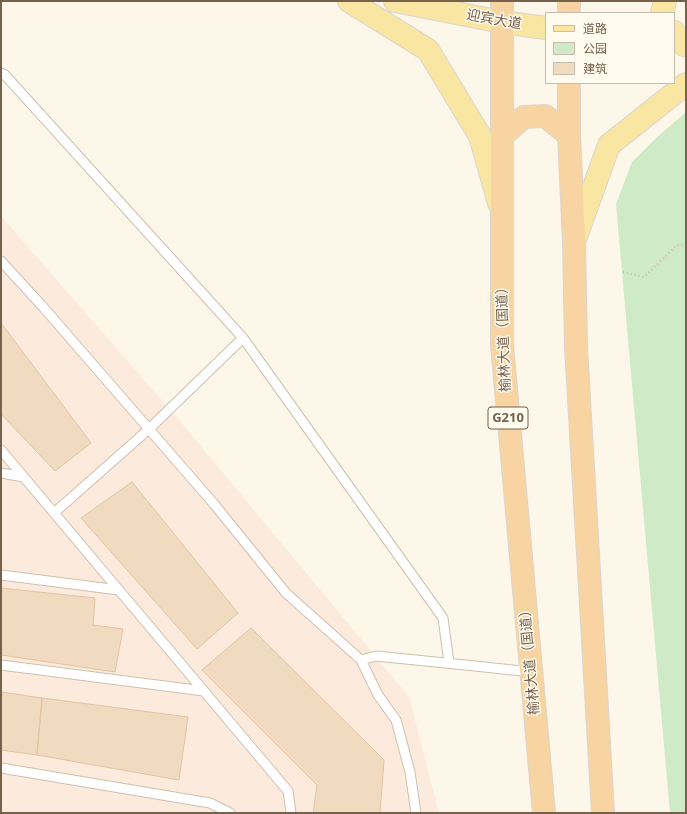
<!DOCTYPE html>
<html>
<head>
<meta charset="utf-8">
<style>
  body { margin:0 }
  #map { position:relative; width:687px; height:814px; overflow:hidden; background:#fcf7e8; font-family:"Open Sans","Noto Sans SC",sans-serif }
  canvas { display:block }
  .frame { position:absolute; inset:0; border:2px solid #76614c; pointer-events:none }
  .legend { position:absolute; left:545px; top:12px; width:130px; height:72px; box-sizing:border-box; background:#fffbee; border:1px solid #c8bdad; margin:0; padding:5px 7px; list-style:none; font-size:12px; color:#76614c }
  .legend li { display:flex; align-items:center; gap:8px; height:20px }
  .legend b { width:20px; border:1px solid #c8bdad }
</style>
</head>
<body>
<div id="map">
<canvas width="687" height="814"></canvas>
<div class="frame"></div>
<ul class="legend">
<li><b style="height:5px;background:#f9e6a2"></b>道路</li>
<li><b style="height:11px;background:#cfeac6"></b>公园</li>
<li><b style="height:11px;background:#f1dbc0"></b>建筑</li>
</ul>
</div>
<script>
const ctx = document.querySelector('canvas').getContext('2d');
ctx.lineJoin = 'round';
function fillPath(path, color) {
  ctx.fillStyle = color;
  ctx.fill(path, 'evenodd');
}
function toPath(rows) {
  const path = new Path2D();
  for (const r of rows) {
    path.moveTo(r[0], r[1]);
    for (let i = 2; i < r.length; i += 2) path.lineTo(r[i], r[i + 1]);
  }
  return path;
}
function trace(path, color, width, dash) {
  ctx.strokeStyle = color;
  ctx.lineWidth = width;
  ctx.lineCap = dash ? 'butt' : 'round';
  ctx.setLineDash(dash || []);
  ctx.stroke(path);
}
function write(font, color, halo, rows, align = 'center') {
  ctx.font = font + ' "Open Sans","Noto Sans SC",sans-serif';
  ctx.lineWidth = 3;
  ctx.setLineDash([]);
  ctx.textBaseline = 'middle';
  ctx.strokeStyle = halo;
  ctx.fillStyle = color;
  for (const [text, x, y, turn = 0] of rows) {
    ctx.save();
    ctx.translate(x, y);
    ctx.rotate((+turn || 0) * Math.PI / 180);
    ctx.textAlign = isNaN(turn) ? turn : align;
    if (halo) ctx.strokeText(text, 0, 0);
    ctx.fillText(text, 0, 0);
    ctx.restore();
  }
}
fillPath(toPath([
  [1,216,185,427,409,697,439,813,1,813]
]), '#fceadc');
fillPath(toPath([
  [686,112,686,813,670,813,616,204,632,162,656,138]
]), '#cfeac6');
const building = toPath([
  [1,323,91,443,55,471,1,414,1,323],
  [132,482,238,613,197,649,81,518,132,482],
  [1,588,95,598,93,625,123,629,115,672,1,655,1,588],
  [251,628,384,760,380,813,313,813,317,785,202,670,251,628],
  [1,692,42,698,37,755,1,750,1,692],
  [42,698,188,717,179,780,37,755,42,698]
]);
fillPath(building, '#f1dbc0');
trace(building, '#e4c4a0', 1);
const service = toPath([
  [1,73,4,74,243,338],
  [1,261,44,308,214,504,286,593,361,660,378,695,396,720,410,772,416,813],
  [1,450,288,791,291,813],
  [1,473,24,477],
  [54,513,149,429,243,338,443,618,449,663],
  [1,575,119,590],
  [361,660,376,656,475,666,531,672],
  [1,665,204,691],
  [1,768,210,803,230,813]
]);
const primary = toPath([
  [349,1,428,50,480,136,499,203],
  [395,1,502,22,546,28],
  [662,13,665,1],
  [674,32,684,45],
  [574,242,609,145,686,84]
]);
const trunk = toPath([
  [502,1,502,345,544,813],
  [569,13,569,1],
  [569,83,569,135,574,242,576,347,603,813],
  [502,136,524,117,545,116,569,135]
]);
trace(service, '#cec0ae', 11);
trace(primary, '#dbd6d0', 24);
trace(trunk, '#dbd6d0', 24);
trace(toPath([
  [623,272,644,277,677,245,686,246]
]), '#d7bea2', 2.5, [1, 3]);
trace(service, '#fff', 9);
trace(primary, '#f9e6a2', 22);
trace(trunk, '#f7d4a1', 22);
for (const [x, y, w] of [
  [508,418,40]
]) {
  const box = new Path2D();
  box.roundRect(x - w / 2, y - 11, w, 22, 3);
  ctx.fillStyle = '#fffbee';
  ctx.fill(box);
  trace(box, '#76614c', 1);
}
write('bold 13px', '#76614c', null, [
  ["G210",508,418]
]);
write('14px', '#76614c', '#fffbee', [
  ["迎宾大道",494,20,10],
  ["榆林大道（国道）",504,336,-92],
  ["榆林大道（国道）",530,659,-95]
]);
</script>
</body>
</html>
